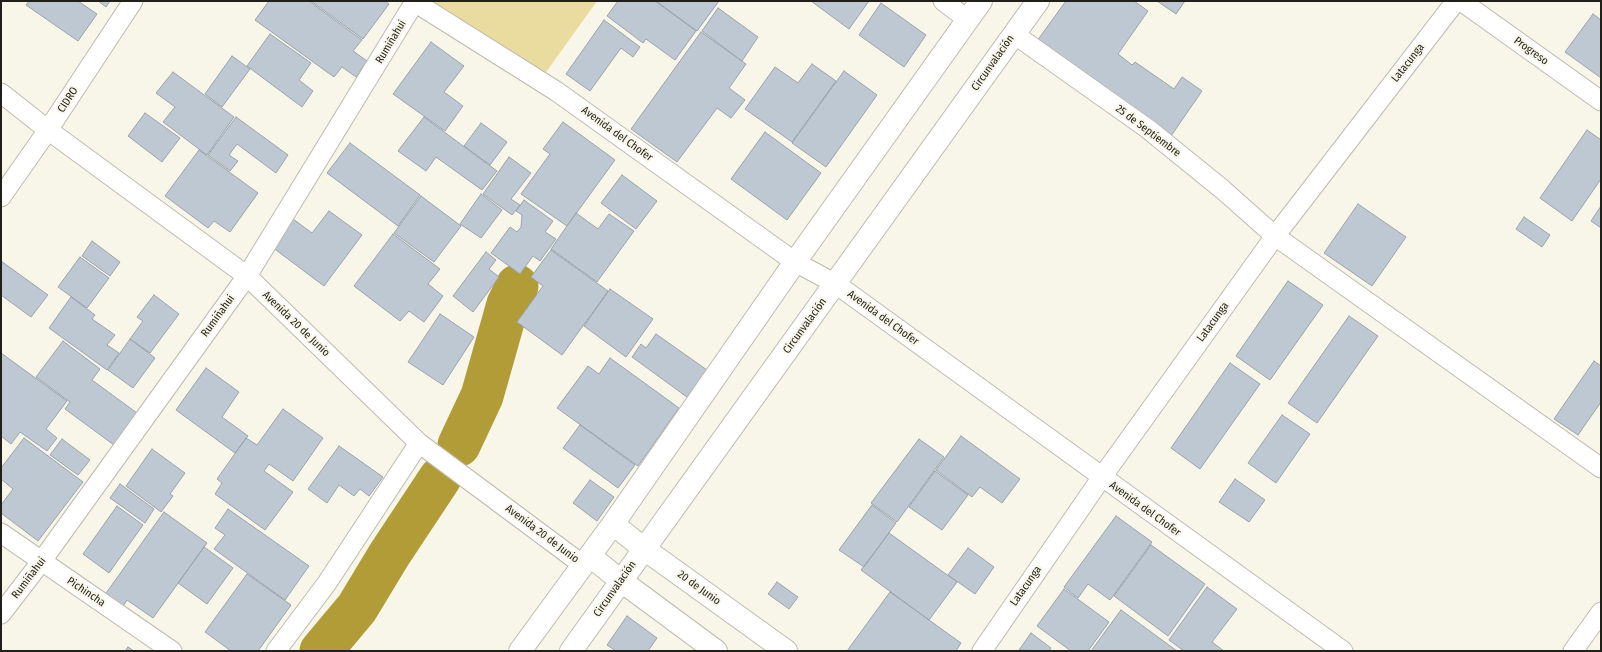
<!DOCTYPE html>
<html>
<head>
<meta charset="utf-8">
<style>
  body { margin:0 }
  #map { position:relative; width:1602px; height:652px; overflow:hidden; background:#f8f6e8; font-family:"Fira Sans Condensed",sans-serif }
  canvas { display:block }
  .frame { position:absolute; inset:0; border:2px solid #201f1a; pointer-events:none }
</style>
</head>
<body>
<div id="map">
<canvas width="1602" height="652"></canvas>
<div class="frame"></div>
</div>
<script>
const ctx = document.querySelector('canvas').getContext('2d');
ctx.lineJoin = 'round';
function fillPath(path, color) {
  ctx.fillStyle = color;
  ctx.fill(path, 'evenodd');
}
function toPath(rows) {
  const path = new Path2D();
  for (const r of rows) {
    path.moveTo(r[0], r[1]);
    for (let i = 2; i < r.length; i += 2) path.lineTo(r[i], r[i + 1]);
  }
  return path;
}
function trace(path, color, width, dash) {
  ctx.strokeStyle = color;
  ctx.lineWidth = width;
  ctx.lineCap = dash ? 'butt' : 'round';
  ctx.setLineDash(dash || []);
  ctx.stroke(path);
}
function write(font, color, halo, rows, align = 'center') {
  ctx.font = font + ' "Fira Sans Condensed",sans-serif';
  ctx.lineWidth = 4;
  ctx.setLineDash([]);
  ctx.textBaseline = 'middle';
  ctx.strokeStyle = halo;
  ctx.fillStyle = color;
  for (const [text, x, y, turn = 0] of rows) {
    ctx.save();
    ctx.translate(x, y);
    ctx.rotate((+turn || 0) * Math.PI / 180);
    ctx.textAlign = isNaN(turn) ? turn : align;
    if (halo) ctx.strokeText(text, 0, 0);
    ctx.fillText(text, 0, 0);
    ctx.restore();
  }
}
fillPath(toPath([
  [419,1,597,1,539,82]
]), '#eadc9e');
trace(toPath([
  [459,445,482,396,508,304,517,286],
  [321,651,357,608,389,555,440,478]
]), '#b29c38', 43);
const building = toPath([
  [29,1,78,1,97,14,78,41,26,5,29,1],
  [98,1,110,1,106,7,98,1],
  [269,1,309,1,362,40,353,51,367,61,356,77,342,67,334,77,255,20,269,1],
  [311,1,385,1,389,4,363,39,311,1],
  [618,1,655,1,696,31,675,60,646,39,643,43,607,16,618,1],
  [656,1,719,1,697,31,656,1],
  [811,1,869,1,849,29,811,1],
  [1066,1,1134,1,1148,11,1118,54,1132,65,1135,62,1174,89,1182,77,1202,91,1171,136,1037,41,1066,1],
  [1157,1,1185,1,1176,14,1157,1],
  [881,3,926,35,904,67,859,35,881,3],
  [718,8,758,37,742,61,702,31,718,8],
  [1593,14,1601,20,1601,78,1565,52,1593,14],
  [604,20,640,47,633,57,621,48,590,91,566,74,604,20],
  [701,32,746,64,729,88,745,100,731,118,717,108,677,162,631,129,701,32],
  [270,34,311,63,299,80,313,91,302,107,247,66,270,34],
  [431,42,464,66,444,92,463,106,445,131,393,94,431,42],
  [232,56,250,69,222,107,205,94,232,56],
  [812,64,836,81,792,142,745,109,775,67,798,83,812,64],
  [844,71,877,95,826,167,792,143,844,71],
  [173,72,234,117,207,155,163,122,175,107,156,93,173,72],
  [145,113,180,138,162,162,128,136,145,113],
  [236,117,288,155,276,173,237,144,229,155,238,161,230,171,208,155,236,117],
  [424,117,497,171,482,190,436,157,426,171,398,151,424,117],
  [563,122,615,160,567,226,521,194,550,154,543,149,563,122],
  [481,123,507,142,490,165,464,146,481,123],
  [1587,130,1601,140,1601,179,1572,221,1540,198,1587,130],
  [765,132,821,173,787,220,731,179,765,132],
  [350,143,420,195,398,226,327,173,350,143],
  [199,150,258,193,230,232,214,221,208,228,165,196,199,150],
  [509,157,531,173,511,199,520,205,512,215,483,194,509,157],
  [622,175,657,201,636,229,601,203,622,175],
  [481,194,502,210,481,238,460,224,481,194],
  [421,196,461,226,434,262,394,233,421,196],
  [524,200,553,221,545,232,556,239,540,261,533,256,520,274,491,253,510,227,517,232,521,227,522,215,516,211,524,200],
  [1358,204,1406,237,1372,286,1324,253,1358,204],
  [1601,206,1601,228,1591,221,1601,206],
  [329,211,362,235,324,286,272,247,293,219,312,233,329,211],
  [576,213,598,229,609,214,634,231,597,282,551,249,576,213],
  [1524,217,1550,235,1542,247,1516,229,1524,217],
  [393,234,440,269,428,284,443,296,424,322,409,311,400,321,354,286,393,234],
  [92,241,120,262,110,276,82,256,92,241],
  [551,250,608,291,562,355,517,322,543,286,531,277,551,250],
  [486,252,496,260,489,269,499,277,473,312,453,296,486,252],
  [80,257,109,278,87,308,58,287,80,257],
  [1,261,48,295,31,317,1,295,1,261],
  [1288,281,1323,305,1270,380,1236,356,1288,281],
  [610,289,653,319,626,357,584,326,610,289],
  [154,295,179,314,150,353,130,339,143,321,137,317,154,295],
  [71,297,95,315,92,319,115,335,107,345,119,353,107,370,49,328,71,297],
  [440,314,474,337,443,385,408,362,440,314],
  [1349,316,1378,336,1317,423,1288,403,1349,316],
  [656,334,707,370,687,397,632,357,641,344,646,348,656,334],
  [130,339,155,358,133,388,108,370,130,339],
  [63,341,100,369,92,380,137,413,114,445,65,409,70,402,36,377,63,341],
  [1,353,67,401,46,429,57,438,47,451,20,432,11,444,1,436,1,353],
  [610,358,679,408,638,466,557,408,588,366,599,374,610,358],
  [1594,361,1601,366,1601,402,1578,435,1554,419,1594,361],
  [1230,363,1260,384,1200,469,1171,448,1230,363],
  [206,368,239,392,222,417,248,436,235,453,176,410,206,368],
  [283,409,323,438,293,481,269,464,264,471,293,492,265,530,215,494,222,483,217,479,246,438,257,445,283,409],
  [1282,415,1310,434,1276,483,1248,463,1282,415],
  [580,425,635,465,618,488,563,448,580,425],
  [961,436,1020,479,1002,503,980,487,972,497,936,470,961,436],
  [24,438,83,482,38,541,1,513,1,505,13,489,1,479,1,468,24,438],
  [62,439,90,460,78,475,50,455,62,439],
  [919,439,944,457,897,522,871,503,919,439],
  [339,446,383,477,369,496,360,489,354,496,339,485,327,503,308,489,339,446],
  [152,449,185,473,170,494,173,496,161,512,126,486,152,449],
  [935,471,968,495,942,530,909,507,935,471],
  [1235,479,1265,500,1249,522,1219,502,1235,479],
  [590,480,614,497,597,521,573,503,590,480],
  [120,484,154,509,145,523,110,498,120,484],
  [872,505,896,523,864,567,839,550,872,505],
  [117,506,143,525,109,573,83,554,117,506],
  [228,509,309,566,285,600,214,549,225,535,215,528,228,509],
  [164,512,207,543,153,618,127,600,122,608,104,596,164,512],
  [1116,516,1152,542,1110,600,1088,584,1078,598,1064,587,1116,516],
  [889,533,957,582,929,620,861,570,889,533],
  [1151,545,1205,584,1168,636,1114,596,1151,545],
  [204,547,233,568,207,604,178,583,204,547],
  [968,548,994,567,975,594,948,575,968,548],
  [247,574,291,605,258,651,231,651,205,632,247,574],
  [777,582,798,597,789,609,768,594,777,582],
  [1207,587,1237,609,1212,642,1224,651,1184,651,1169,640,1207,587],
  [1064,589,1109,622,1088,651,1071,651,1037,626,1064,589],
  [890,592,961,643,956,651,847,651,890,592],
  [1121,610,1177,651,1091,651,1121,610],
  [627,616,657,638,648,651,616,651,607,645,627,616],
  [1031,633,1051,648,1049,651,1019,650,1031,633],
  [128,647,134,651,125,651,128,647]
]);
fillPath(building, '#bec8d2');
trace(building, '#99a3ad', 1);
const street = toPath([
  [413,1,556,91,795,262,836,284,1343,651],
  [943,1,968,20],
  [1461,1,1601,101],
  [1014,34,1148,129,1222,189,1275,236,1601,468],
  [1,93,48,130,247,276,419,443,583,565],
  [1,197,48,130,133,1],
  [1,533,172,651],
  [1,614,41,562,247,276,414,3],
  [276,651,327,583,419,443],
  [982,651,1102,477,1275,236,1456,1],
  [1573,651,1601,612]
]);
const secondary = toPath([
  [613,524,643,548,786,651],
  [590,556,620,580,716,651],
  [520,651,613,524,795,262,981,1],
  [571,651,1038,1]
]);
trace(street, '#bebbae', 21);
trace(secondary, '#bebbae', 24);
trace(street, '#fff', 19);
trace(secondary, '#fff', 22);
write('11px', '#201f1a', '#f8f6e8', [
  ["Rumiñahui",391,42,-59],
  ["Progreso",1531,51,36],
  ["Circunvalación",993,63,-55],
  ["Latacunga",1408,63,-52],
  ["CIDRO",68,100,-57],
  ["25 de Septiembre",1148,131,37],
  ["Avenida del Chofer",617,134,36],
  ["Rumiñahui",218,316,-54],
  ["Avenida del Chofer",883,318,36],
  ["Latacunga",1213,322,-54],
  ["Avenida 20 de Junio",296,324,44],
  ["Circunvalación",805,326,-54],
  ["Avenida del Chofer",1145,509,36],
  ["Avenida 20 de Junio",542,534,37],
  ["Rumiñahui",29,578,-53],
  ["Latacunga",1026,586,-55],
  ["20 de Junio",699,588,36],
  ["Circunvalación",615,589,-55],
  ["Pichincha",86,592,34]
]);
</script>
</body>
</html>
